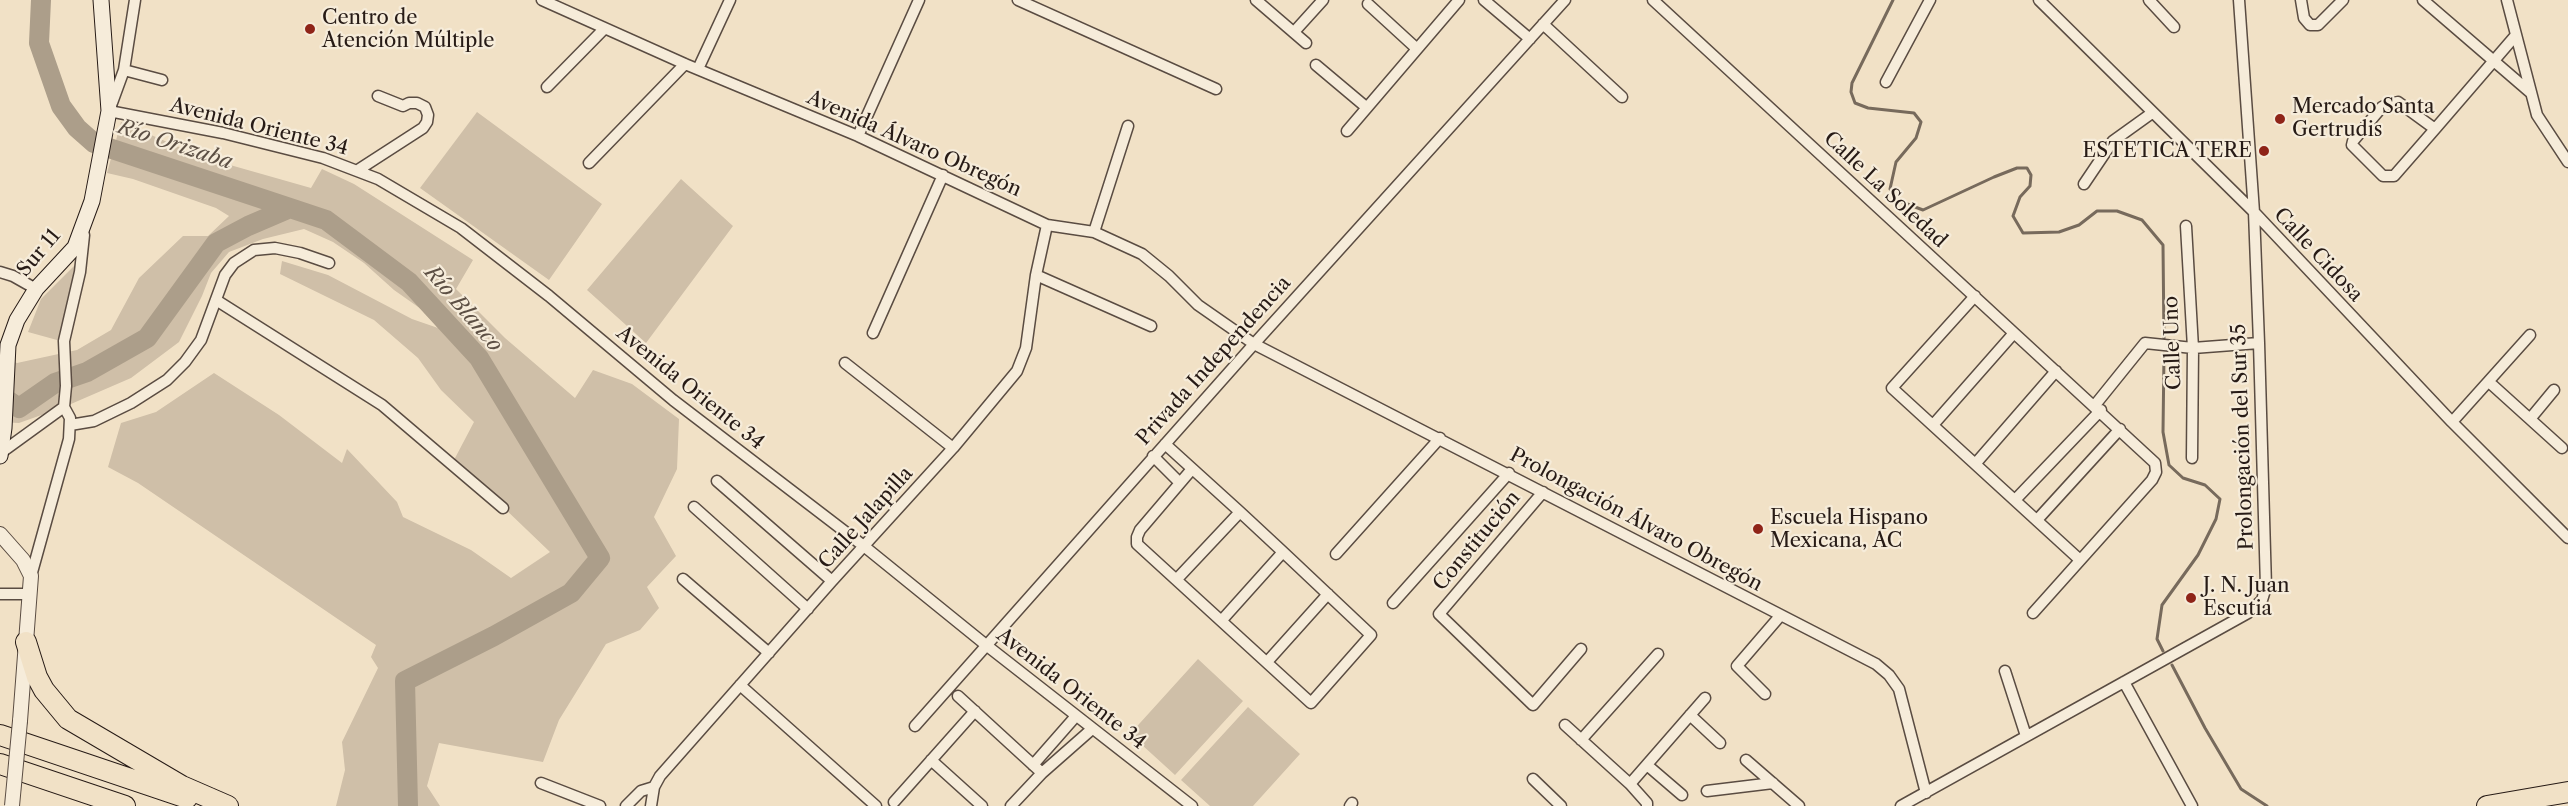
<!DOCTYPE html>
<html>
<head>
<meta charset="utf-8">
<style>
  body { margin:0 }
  canvas { display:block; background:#f1e1c6 }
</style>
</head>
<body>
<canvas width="2568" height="806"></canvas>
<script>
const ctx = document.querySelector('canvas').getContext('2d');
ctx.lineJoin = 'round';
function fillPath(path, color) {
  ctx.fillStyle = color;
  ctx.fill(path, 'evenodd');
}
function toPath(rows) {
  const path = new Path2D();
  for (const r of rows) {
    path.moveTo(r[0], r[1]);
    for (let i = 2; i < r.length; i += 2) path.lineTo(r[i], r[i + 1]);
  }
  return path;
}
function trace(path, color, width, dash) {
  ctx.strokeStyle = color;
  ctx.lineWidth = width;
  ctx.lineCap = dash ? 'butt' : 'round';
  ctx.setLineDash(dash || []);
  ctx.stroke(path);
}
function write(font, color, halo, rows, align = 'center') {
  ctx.font = font + ' "Libre Caslon Text",serif';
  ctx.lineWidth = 4.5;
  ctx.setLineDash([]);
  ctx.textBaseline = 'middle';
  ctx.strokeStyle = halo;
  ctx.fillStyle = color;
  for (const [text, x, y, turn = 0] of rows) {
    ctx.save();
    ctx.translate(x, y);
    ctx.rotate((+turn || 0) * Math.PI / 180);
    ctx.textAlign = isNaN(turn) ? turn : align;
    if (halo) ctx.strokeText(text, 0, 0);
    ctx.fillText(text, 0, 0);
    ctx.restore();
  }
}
fillPath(toPath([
  [477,112,602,204,549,280,420,188],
  [121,122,202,157,311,188,322,169,354,184,473,260,456,289,505,338,575,398,593,370,632,384,679,419,677,469,654,517,676,556,647,587,659,608,640,630,606,644,559,720,543,762,439,743,427,786,440,806,336,806,345,770,342,742,378,668,371,657,376,645,138,483,108,467,121,423,156,412,214,373,279,415,342,463,347,449,397,502,403,517,471,550,511,578,550,552,454,460,474,422,441,390,418,358,374,320,280,274,282,261,328,275,412,319,438,328,421,309,394,290,364,263,333,242,304,229,263,239,229,252,211,273,202,296,179,342,131,378,64,407,19,423,0,422,0,356,17,363,77,350,111,330,139,278,183,236,208,236,229,216,216,208,133,179,107,173],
  [681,179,733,226,646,343,587,290],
  [77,263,64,334,57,340,28,332,41,299],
  [1198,659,1243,701,1175,775,1130,734],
  [1248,707,1300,754,1253,806,1210,806,1181,780]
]), '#cfbfa8');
trace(toPath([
  [1893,0,1852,83,1851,92,1855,103,1868,108,1914,113,1921,122,1916,138,1896,162,1890,189,1902,202,1923,210,1994,177,2017,168,2027,168,2031,175,2030,186,2020,197,2013,216,2023,233,2059,232,2079,225,2097,211,2117,211,2142,220,2163,245,2164,342],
  [2163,651,2157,639,2162,605,2198,555,2216,519,2220,499,2205,485,2183,478,2169,465,2163,432,2164,354],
  [2172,665,2205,728,2241,789,2267,806]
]), '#776a5c', 3);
trace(toPath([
  [41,0,39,43,61,106,77,128,94,143,290,208],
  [0,395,19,408,55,383,87,372,147,338,216,243,248,226,290,208,326,220,409,282,479,358,600,558,571,593,494,636,405,681,408,806]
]), '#ac9e8a', 20);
const minor = toPath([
  [135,0,124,70,109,111,223,133,323,158,378,179,461,228,549,296,673,400,865,547,986,645,1192,806],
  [542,0,685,64,858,136,1047,225,1094,232,1142,254,1169,276,1198,305,1254,344,1876,664,1889,675,1899,689,1926,793],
  [1018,0,1216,89],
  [1256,0,1306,43],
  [1484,0,1530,39],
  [1653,0,2155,463,2156,472,2152,480,2033,613],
  [2039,0,2254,212,2452,422,2568,538],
  [2149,0,2174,27],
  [2301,0,2304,18,2310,25,2318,25,2343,0],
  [2423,0,2531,93],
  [2507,0,2537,115,2568,162],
  [1368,4,1416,48],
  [1543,24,1622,97],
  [1294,32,1323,0],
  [1316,65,1366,107],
  [698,69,730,0],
  [124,70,162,80],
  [1886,82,1930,0],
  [547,87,604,29],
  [2435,129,2398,102,2388,104,2382,107,2353,141,2352,145,2383,176,2394,176,2435,129,2516,35],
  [1347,131,1459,0],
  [858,136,919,0],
  [589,163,685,64],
  [358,170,423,128,427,122,428,115,425,107,417,103,409,103,403,106,378,96],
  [2084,184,2113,141,2152,113],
  [2186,226,2193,348,2192,458],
  [1094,232,1128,126],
  [0,272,13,276,36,289],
  [1036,275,1151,326],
  [1975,296,1892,388,2080,560],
  [216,300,382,405,503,508],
  [873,333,943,175],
  [845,363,953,448],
  [2489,382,2562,448],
  [2095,405,2145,343,2193,348,2259,343],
  [2530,419,2554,390],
  [2452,422,2530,335],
  [70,425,94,421,131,403,167,380,185,362,201,340,225,275,234,263,254,250,275,248,300,253,329,263],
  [1933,425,2014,333],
  [1165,444,1240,512,1283,552,1371,635,1311,703,1137,544,1137,537,1140,530,1192,469],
  [2,452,64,407],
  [1153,456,1179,482],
  [1976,463,2056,371],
  [717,481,832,581],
  [1543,492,1439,614,1533,705,1581,649],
  [2015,500,2101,410],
  [694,507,808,609],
  [2037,520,2120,429],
  [1336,554,1440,438],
  [31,576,69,439,70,418,64,407,66,386,64,341,80,272,84,235],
  [683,579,769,653],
  [1177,579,1240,512],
  [0,594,28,594],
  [1393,603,1509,473],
  [1222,620,1283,552],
  [1267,662,1328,594],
  [2005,671,2026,736],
  [2124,682,2192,806],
  [740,685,876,806],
  [1765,694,1737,666,1780,616],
  [958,696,1042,773],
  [1690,715,1720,743],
  [1565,725,1630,784,1647,803,1647,806],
  [915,726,1254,344,1565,0],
  [1581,740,1658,654],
  [931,760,982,806],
  [1746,760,1799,806],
  [1033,765,1076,716],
  [1647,765,1682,795],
  [1533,779,1561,806],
  [541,783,600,806],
  [1630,784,1705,698],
  [1707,791,1773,783],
  [894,802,975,711],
  [626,806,641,791,654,787],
  [651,806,654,787,660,776,832,581,953,448,1017,371,1026,348,1036,275,1047,225],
  [1011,806,1042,773,1092,729],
  [1350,806,1352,803],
  [1901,806,2248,613,2262,600,2266,587,2259,343,2254,212,2239,0]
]);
const tertiary = toPath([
  [0,534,23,560,31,576,20,721]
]);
const secondary = toPath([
  [0,456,4,428,8,345,17,320,36,289,75,247,92,201,109,111,101,0]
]);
const motorway = toPath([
  [26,642,37,677,44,690,68,719,182,786,228,806],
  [0,735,187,798],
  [0,764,125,806],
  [2487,806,2568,792]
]);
trace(minor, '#5a4c42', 13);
trace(tertiary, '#5a4c42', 16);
trace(secondary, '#271b16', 17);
trace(motorway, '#271b16', 22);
trace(minor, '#f6ecda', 10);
trace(tertiary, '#f6ecda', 14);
trace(secondary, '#f6ecda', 15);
trace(motorway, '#f1e1c6', 20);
const tertiaryBridge = toPath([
  [12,806,20,721]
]);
trace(tertiaryBridge, '#5a4c42', 16, []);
trace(tertiaryBridge, '#f6ecda', 14);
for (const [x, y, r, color] of [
  [310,29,6,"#8f2418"],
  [2280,119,6,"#8f2418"],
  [2264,151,6,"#8f2418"],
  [1758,529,6,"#8f2418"],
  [2191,598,6,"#8f2418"]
]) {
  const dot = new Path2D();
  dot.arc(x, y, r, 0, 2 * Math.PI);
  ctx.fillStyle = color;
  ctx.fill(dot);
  trace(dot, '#f6ecda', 2);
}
write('20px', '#271b16', '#f6ecda', [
  ["Centro de",322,18],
  ["Atención Múltiple",322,41],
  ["Mercado Santa",2292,107],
  ["Gertrudis",2292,130],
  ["ESTETICA TERE",2252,151,"right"],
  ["Escuela Hispano",1770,518],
  ["Mexicana, AC",1770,541],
  ["J. N. Juan",2203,586],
  ["Escutia",2203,609]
], 'left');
write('20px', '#271b16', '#f6ecda', [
  ["Avenida Oriente 34",259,127,14],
  ["Avenida Álvaro Obregón",914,144,24],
  ["Calle La Soledad",1885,190,43],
  ["Sur 11",39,253,-50],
  ["Calle Cidosa",2318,255,47],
  ["Calle Uno",2173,343,-92],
  ["Privada Independencia",1214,361,-48],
  ["Avenida Oriente 34",690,388,39],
  ["Prolongación del Sur 35",2243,437,-92],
  ["Calle Jalapilla",866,518,-48],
  ["Prolongación Álvaro Obregón",1636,520,28],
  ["Constitución",1477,541,-50],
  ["Avenida Oriente 34",1071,689,38]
]);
write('italic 21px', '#5c4f44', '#f6ecda', [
  ["Río Orizaba",175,145,18],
  ["Río Blanco",463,309,49]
]);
</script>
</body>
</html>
